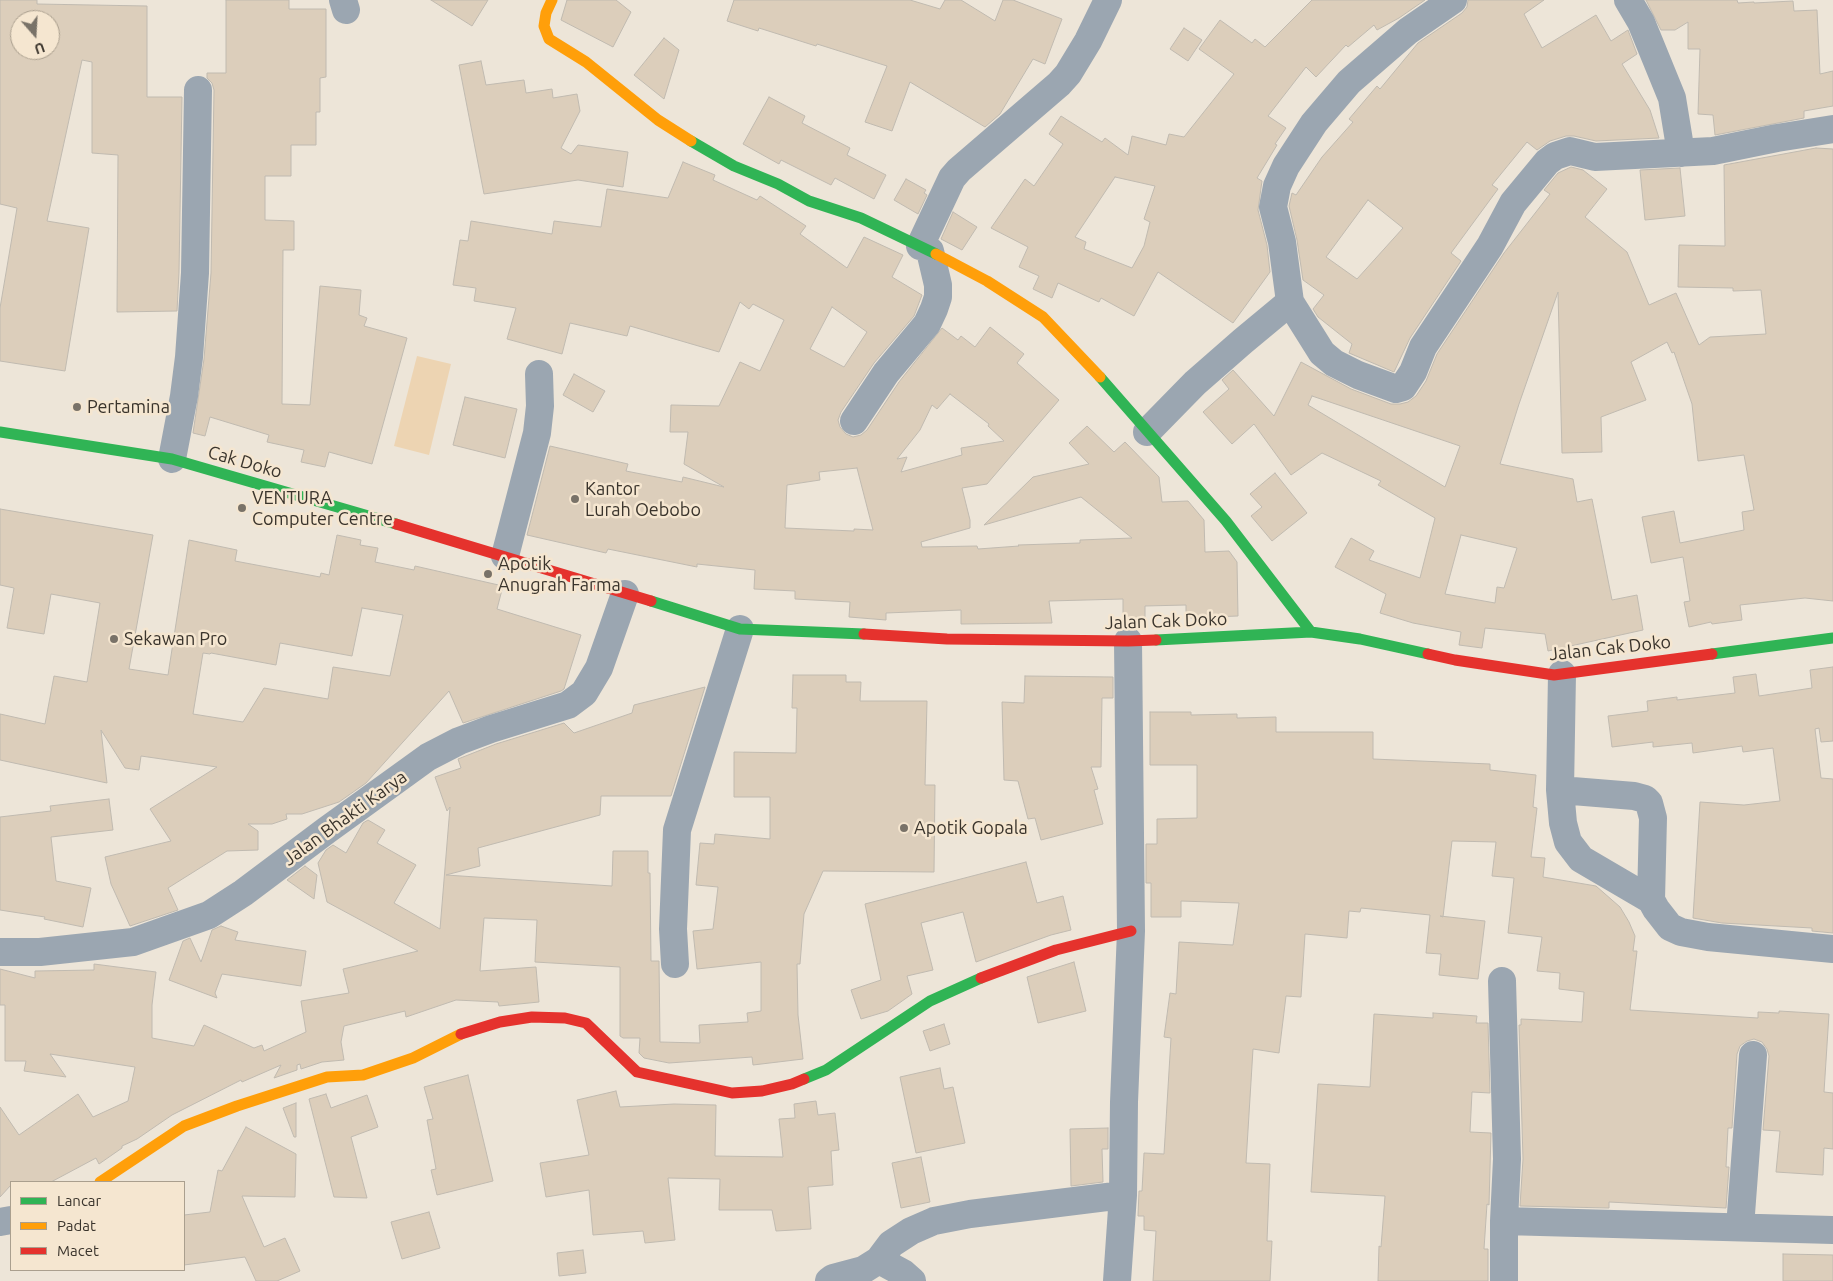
<!DOCTYPE html>
<html>
<head>
<meta charset="utf-8">
<style>
  body { margin:0 }
  #map { position:relative; width:1833px; height:1281px; overflow:hidden; background:#ede5d8; font-family:Ubuntu,sans-serif }
  canvas { display:block }
  .legend { position:absolute; left:10px; top:1181px; width:175px; height:90px; box-sizing:border-box; background:#f5e6d0; border:1px solid #aa9f8e; margin:0; padding:6px 9px; list-style:none; font-size:15px; color:#3a342c }
  .legend li { display:flex; align-items:center; gap:10px; height:25px }
  .legend b { width:25px; border:1px solid #aa9f8e }
  .north { position:absolute; left:10px; top:10px; width:50px; height:50px; box-sizing:border-box; background:#f5e6d0; border:1px solid #aa9f8e; border-radius:50%; rotate:161deg; font-size:14px; font-weight:700; line-height:20px; text-align:center; color:#3a342c }
  .north::after { content:''; display:block; margin:auto; width:18px; height:22px; background:#797268; clip-path:polygon(50% 0,100% 100%,50% 72%,0 100%) }
</style>
</head>
<body>
<div id="map">
<canvas width="1833" height="1281"></canvas>
<ul class="legend">
<li><b style="height:6px;background:#30b455"></b>Lancar</li>
<li><b style="height:6px;background:#ff9f0a"></b>Padat</li>
<li><b style="height:6px;background:#e5322d"></b>Macet</li>
</ul>
<div class="north">U</div>
</div>
<script>
const ctx = document.querySelector('canvas').getContext('2d');
ctx.lineJoin = 'round';
function fillPath(path, color) {
  ctx.fillStyle = color;
  ctx.fill(path, 'evenodd');
}
function toPath(rows) {
  const path = new Path2D();
  for (const r of rows) {
    path.moveTo(r[0], r[1]);
    for (let i = 2; i < r.length; i += 2) path.lineTo(r[i], r[i + 1]);
  }
  return path;
}
function trace(path, color, width, dash) {
  ctx.strokeStyle = color;
  ctx.lineWidth = width;
  ctx.lineCap = dash ? 'butt' : 'round';
  ctx.setLineDash(dash || []);
  ctx.stroke(path);
}
function write(font, color, halo, rows, align = 'center') {
  ctx.font = font + ' Ubuntu,sans-serif';
  ctx.lineWidth = 5;
  ctx.setLineDash([]);
  ctx.textBaseline = 'middle';
  ctx.strokeStyle = halo;
  ctx.fillStyle = color;
  for (const [text, x, y, turn = 0] of rows) {
    ctx.save();
    ctx.translate(x, y);
    ctx.rotate((+turn || 0) * Math.PI / 180);
    ctx.textAlign = isNaN(turn) ? turn : align;
    if (halo) ctx.strokeText(text, 0, 0);
    ctx.fillText(text, 0, 0);
    ctx.restore();
  }
}
fillPath(toPath([
  [417,356,451,364,429,455,394,446]
]), '#edd4b2');
const building = toPath([
  [0,0,37,0,37,4,147,6,147,97,182,97,179,272,177,311,117,312,118,155,92,153,92,62,82,60,47,221,89,228,65,371,0,361,0,308,17,208,0,204,0,0],
  [20,20,50,20,50,50,20,50,20,20],
  [226,0,289,0,289,9,326,9,326,77,320,78,320,112,316,112,316,145,291,145,291,176,265,176,265,220,294,221,294,250,283,250,282,404,310,405,320,286,361,290,359,315,367,318,364,326,407,338,372,464,329,452,325,467,301,462,304,450,267,442,269,435,210,417,205,436,193,433,204,359,211,273,214,90,212,83,207,78,207,73,226,73,226,0],
  [431,0,488,0,472,26,431,0],
  [567,0,616,0,631,12,613,47,561,20,567,0],
  [734,0,910,0,940,9,945,0,961,0,995,21,1003,0,1013,0,1062,19,1045,64,1033,59,1000,114,985,127,910,82,892,131,865,122,887,66,817,44,816,46,759,28,758,31,727,21,734,0],
  [1312,0,1425,0,1399,18,1377,30,1374,25,1348,47,1346,45,1316,77,1306,67,1268,116,1286,128,1275,144,1277,145,1257,178,1262,181,1258,210,1267,245,1270,272,1233,323,1158,272,1134,316,1101,298,1099,302,1058,283,1052,298,1033,289,1039,276,1019,267,1028,247,991,228,1025,179,1034,186,1063,144,1049,134,1061,116,1102,142,1105,138,1128,155,1132,136,1166,145,1169,134,1184,137,1234,74,1199,49,1220,20,1252,43,1255,39,1265,47,1312,0],
  [1115,177,1155,186,1144,219,1150,222,1144,246,1132,268,1084,249,1086,242,1075,237,1115,177],
  [1468,0,1544,0,1524,14,1542,48,1596,15,1611,41,1628,30,1637,54,1622,64,1650,110,1659,138,1596,141,1574,136,1566,136,1550,141,1537,150,1527,142,1492,185,1498,189,1451,253,1461,261,1410,338,1394,372,1349,353,1352,344,1318,317,1313,309,1324,295,1303,280,1297,240,1289,206,1292,193,1296,195,1322,157,1353,122,1349,119,1377,86,1380,89,1418,43,1462,13,1467,7,1468,0],
  [1368,200,1403,228,1357,279,1326,257,1368,200],
  [1646,0,1737,0,1738,3,1754,2,1754,3,1793,1,1794,11,1817,10,1820,74,1833,71,1833,106,1804,111,1804,118,1715,135,1713,115,1698,114,1700,49,1688,49,1688,22,1675,30,1661,30,1646,0],
  [1184,28,1202,40,1188,61,1170,49,1184,28],
  [664,38,679,50,664,99,634,75,664,38],
  [481,61,486,85,524,80,526,93,552,89,553,98,577,94,580,111,561,148,571,154,578,145,628,152,623,187,578,180,484,194,459,65,481,61],
  [769,97,805,116,802,123,850,148,847,155,886,175,874,199,835,178,831,185,781,160,779,164,743,144,769,97],
  [1816,148,1833,149,1833,601,1805,598,1740,605,1742,620,1712,624,1711,622,1689,627,1684,602,1690,601,1683,557,1651,563,1642,517,1674,511,1680,543,1744,530,1742,512,1754,510,1744,455,1698,461,1692,404,1674,352,1672,353,1667,342,1631,362,1646,400,1601,417,1602,452,1562,453,1558,292,1519,404,1500,464,1573,479,1577,502,1592,499,1612,600,1637,595,1643,630,1548,651,1545,634,1485,628,1482,648,1459,645,1461,632,1413,623,1380,613,1386,594,1335,567,1351,538,1374,551,1369,560,1420,578,1435,518,1378,485,1381,481,1322,453,1291,475,1254,424,1232,444,1203,412,1229,389,1222,380,1233,370,1274,416,1301,362,1351,389,1391,404,1400,404,1408,402,1416,396,1426,381,1437,354,1504,253,1550,194,1544,190,1558,173,1571,167,1583,170,1607,189,1585,217,1627,252,1649,305,1676,293,1699,345,1710,337,1766,334,1761,290,1733,291,1733,288,1678,287,1679,245,1725,246,1724,165,1816,148],
  [1312,396,1460,446,1445,487,1308,405,1312,396],
  [1461,535,1517,548,1504,588,1497,587,1495,603,1445,594,1461,535],
  [683,162,715,175,713,180,757,200,760,196,806,226,800,234,847,268,864,237,903,255,892,277,922,295,914,316,874,363,841,412,838,420,840,427,846,434,853,437,861,435,867,430,899,382,942,328,958,340,961,336,975,347,990,327,1024,354,1017,363,1059,400,987,484,962,488,970,520,970,528,921,542,922,547,977,546,978,549,1019,546,1018,545,1080,543,1080,540,1132,538,1081,497,984,525,1033,477,1089,464,1069,443,1087,426,1114,452,1125,442,1159,477,1162,502,1188,501,1204,520,1205,552,1229,551,1237,562,1238,616,1186,618,1186,605,1145,606,1145,617,1123,618,1123,599,1049,601,1052,623,961,624,961,610,886,613,886,620,849,617,850,602,795,599,795,591,754,589,755,570,697,564,697,567,608,549,606,553,527,535,550,446,628,464,626,471,682,482,683,477,724,487,684,464,688,432,670,432,671,405,719,406,740,362,760,371,784,320,753,304,749,309,740,302,719,352,630,326,627,336,570,323,562,354,507,339,516,308,474,301,476,288,453,285,460,240,468,241,471,221,552,234,554,221,601,227,607,189,668,198,683,162],
  [832,307,867,332,844,367,810,349,832,307],
  [950,394,989,424,988,426,1004,441,961,448,962,455,901,472,907,457,897,459,920,430,932,405,937,409,950,394],
  [857,468,873,530,854,529,854,531,785,528,787,485,820,480,819,472,857,468],
  [1680,168,1685,216,1645,220,1640,170,1680,168],
  [906,179,926,190,924,193,927,195,918,214,894,200,906,179],
  [953,212,977,227,962,250,941,239,953,212],
  [574,374,605,391,593,412,563,395,574,374],
  [465,397,517,409,505,458,453,445,465,397],
  [1275,473,1307,513,1272,541,1251,516,1262,507,1250,494,1275,473],
  [0,509,153,535,129,669,168,675,189,540,237,550,235,561,320,577,321,573,329,575,337,535,361,540,360,545,378,548,375,562,414,570,415,566,503,586,497,609,581,635,564,689,561,691,463,723,449,691,366,783,339,802,302,814,286,814,287,819,272,824,248,824,258,831,258,850,227,851,168,888,178,910,130,926,111,884,105,857,171,841,150,809,217,767,141,756,139,770,125,768,101,730,107,783,0,760,0,714,45,724,54,676,87,682,100,603,51,594,44,634,7,628,14,588,0,585,0,509],
  [362,608,403,615,390,676,333,667,328,699,264,688,243,722,193,714,203,653,210,654,211,653,276,665,280,643,352,656,362,608],
  [1833,667,1833,741,1821,742,1819,728,1815,729,1821,778,1833,779,1833,933,1812,931,1812,928,1722,923,1693,918,1700,802,1744,805,1780,801,1773,748,1743,752,1742,746,1693,753,1692,743,1653,747,1653,742,1612,747,1608,716,1648,711,1647,701,1677,697,1677,700,1735,693,1733,677,1756,674,1759,696,1812,688,1810,670,1833,667],
  [793,675,846,675,846,682,861,682,860,701,927,701,925,785,935,785,934,872,823,871,804,914,800,964,797,964,798,1015,803,1059,753,1065,752,1057,669,1063,644,1058,639,1053,640,1038,623,1038,620,1036,620,967,535,962,537,920,484,918,480,971,536,967,539,1002,499,1006,498,1002,456,1000,406,1017,405,1011,344,1026,341,1042,344,1060,322,1062,301,1069,300,1064,297,1065,297,1070,274,1078,281,1065,242,1082,241,1080,172,1115,137,1139,122,1146,122,1148,99,1164,96,1158,51,1182,11,1182,11,1185,0,1197,0,1107,19,1135,78,1094,93,1117,128,1101,135,1067,50,1054,66,1077,24,1071,26,1061,5,1061,5,1005,0,1005,0,969,35,978,35,971,94,970,94,964,156,972,152,1005,152,1038,194,1046,204,1025,254,1048,262,1045,264,1051,306,1032,301,1001,349,993,343,969,418,951,327,902,318,863,326,850,333,845,346,853,363,823,368,820,385,830,377,843,416,865,394,903,440,929,450,807,447,811,435,777,461,768,458,759,496,744,564,723,574,733,632,713,634,705,705,687,671,796,601,796,600,815,478,848,480,866,446,875,612,886,613,851,648,851,648,873,650,873,651,961,659,961,660,1042,700,1043,699,1025,748,1022,747,1013,761,1011,761,962,697,969,693,931,713,929,718,887,696,885,700,843,714,844,715,834,770,839,770,797,734,797,734,752,796,753,797,708,792,708,793,675],
  [1025,676,1113,677,1113,698,1102,698,1101,767,1091,767,1098,789,1094,790,1103,824,1041,840,1035,818,1028,819,1018,781,1004,780,1002,702,1024,703,1025,676],
  [1150,712,1191,712,1191,715,1237,714,1237,718,1276,717,1276,732,1373,732,1373,759,1490,764,1490,770,1536,775,1533,807,1537,808,1531,857,1545,858,1543,877,1596,886,1620,907,1629,922,1635,936,1633,951,1637,951,1630,1010,1758,1018,1758,1012,1779,1013,1779,1011,1829,1014,1824,1092,1833,1093,1833,1149,1824,1148,1823,1175,1776,1172,1780,1131,1763,1130,1769,1056,1767,1049,1762,1042,1754,1039,1747,1041,1740,1046,1737,1054,1732,1128,1728,1128,1726,1167,1729,1167,1726,1208,1609,1202,1609,1208,1520,1206,1523,1159,1519,1025,1521,1025,1521,1019,1582,1022,1584,992,1559,989,1560,973,1537,971,1542,937,1508,933,1514,878,1492,876,1496,842,1452,841,1443,917,1440,916,1485,921,1478,979,1439,975,1441,954,1426,953,1430,915,1361,908,1360,912,1349,911,1347,938,1305,934,1301,997,1286,996,1279,1053,1253,1049,1246,1163,1270,1164,1267,1241,1272,1241,1270,1281,1153,1281,1156,1231,1144,1230,1144,1216,1138,1216,1139,1191,1142,1191,1144,1153,1164,1154,1171,1038,1164,1037,1170,993,1176,994,1179,942,1233,945,1239,903,1181,901,1181,917,1151,917,1151,883,1146,883,1146,844,1157,844,1157,819,1197,818,1197,765,1150,765,1150,712],
  [109,799,113,830,51,837,56,881,91,888,83,927,44,919,45,917,0,910,0,817,51,811,50,806,109,799],
  [1026,862,1037,903,1063,896,1071,930,1051,935,976,962,963,912,921,923,933,970,907,976,912,994,888,1011,861,1019,851,990,881,980,865,904,1026,862],
  [305,866,317,875,314,899,287,880,305,866],
  [221,926,238,932,235,940,306,951,301,986,222,974,215,993,217,998,169,980,183,941,190,938,201,962,212,930,221,926],
  [1074,962,1086,1011,1038,1023,1027,977,1074,962],
  [1433,1013,1477,1016,1476,1023,1488,1023,1490,1093,1472,1092,1470,1132,1491,1133,1489,1205,1487,1204,1484,1249,1488,1249,1488,1281,1378,1281,1379,1246,1381,1247,1385,1196,1311,1192,1318,1084,1370,1087,1374,1014,1433,1018,1433,1013],
  [944,1024,950,1044,930,1051,923,1031,944,1024],
  [940,1068,944,1089,953,1087,965,1143,916,1153,900,1077,940,1068],
  [468,1075,493,1181,437,1195,431,1170,436,1169,427,1120,433,1119,424,1087,468,1075],
  [616,1091,620,1107,674,1104,716,1105,715,1156,783,1157,779,1119,795,1118,794,1104,816,1101,818,1115,835,1113,839,1150,831,1151,833,1185,808,1187,811,1229,776,1231,772,1210,719,1210,720,1179,668,1178,675,1240,645,1243,643,1231,593,1235,589,1190,546,1197,540,1163,589,1155,577,1100,616,1091],
  [326,1094,331,1108,367,1095,378,1127,351,1137,367,1198,334,1197,309,1099,326,1094],
  [296,1103,296,1137,294,1137,283,1108,296,1103],
  [246,1127,296,1154,295,1197,242,1196,264,1247,285,1238,300,1271,277,1281,256,1281,245,1257,184,1265,184,1215,210,1212,218,1170,222,1171,246,1127],
  [1108,1128,1108,1149,1102,1149,1103,1182,1071,1186,1070,1129,1108,1128],
  [921,1157,930,1202,901,1208,892,1163,921,1157],
  [429,1212,440,1248,402,1259,391,1222,429,1212],
  [583,1250,586,1273,559,1276,557,1253,583,1250],
  [1783,1254,1833,1255,1833,1281,1783,1281,1783,1254]
]);
fillPath(building, '#dccebb');
trace(building, '#c0bab0', 1);
trace(toPath([
  [343,0,346,10],
  [1628,0,1641,22,1672,98,1681,153],
  [920,246,952,178,959,170,1059,84,1068,74,1088,41,1108,0],
  [1290,302,1282,242,1273,207,1277,186,1286,166,1314,123,1349,82,1408,31,1453,0],
  [854,421,886,373,927,324,934,309,938,297,938,285,930,251],
  [1147,432,1195,383,1243,341,1290,302,1322,353,1334,363,1358,375,1396,389,1403,387,1413,372,1423,347,1490,246,1513,203,1547,162,1555,156,1570,151,1595,157,1713,151,1777,138,1833,129],
  [172,459,184,396,189,357,195,273,198,90],
  [505,556,537,433,540,406,539,374],
  [1562,674,1560,790,1563,823,1568,842,1581,859,1651,900],
  [1560,790,1634,796,1645,799,1649,803,1653,818,1651,900,1656,909,1670,927,1681,932,1708,937,1833,949],
  [0,952,40,952,133,942,209,915,243,893,327,830,428,757,459,741,491,729,568,705,584,693,599,668,625,594],
  [675,964,673,929,677,830,740,629],
  [1502,981,1507,1159,1504,1221],
  [0,1222,11,1220],
  [1740,1227,1753,1055],
  [879,1260,903,1273,912,1281],
  [829,1281,833,1278,863,1270,879,1260,891,1244,911,1231,934,1221,970,1214,1123,1195],
  [1117,1281,1123,1195,1124,1102,1131,931,1128,641],
  [1504,1281,1504,1221,1833,1230]
]), '#9ba6b1', 28);
trace(toPath([
  [691,141,734,166,778,184,809,201,861,218,936,254],
  [1100,377,1226,521,1311,632],
  [0,432,172,459,396,524],
  [651,601,740,629,864,634],
  [1156,640,1311,632,1360,639,1428,654],
  [1712,654,1833,638],
  [804,1079,826,1070,930,1001,981,978]
]), '#30b455', 11);
trace(toPath([
  [552,0,546,13,544,26,549,39,586,62,658,120,691,141],
  [936,254,987,281,1043,317,1100,377],
  [100,1182,184,1126,237,1106,327,1077,363,1075,413,1058,461,1034]
]), '#ff9f0a', 11);
trace(toPath([
  [396,524,651,601],
  [864,634,947,639,1128,641,1156,640],
  [1428,654,1455,660,1554,675,1712,654],
  [981,978,1056,950,1131,931],
  [461,1034,500,1022,532,1017,565,1018,586,1023,637,1072,732,1093,762,1091,792,1084,804,1079]
]), '#e5322d', 11);
for (const [x, y, r, color] of [
  [77,407,5,"#797268"],
  [575,499,5,"#797268"],
  [242,508,5,"#797268"],
  [488,574,5,"#797268"],
  [114,639,5,"#797268"],
  [904,828,5,"#797268"]
]) {
  const dot = new Path2D();
  dot.arc(x, y, r, 0, 2 * Math.PI);
  ctx.fillStyle = color;
  ctx.fill(dot);
  trace(dot, '#f5e6d0', 2);
}
write('18px', '#3a342c', '#f5e6d0', [
  ["Pertamina",87,407],
  ["Kantor",585,489],
  ["Lurah Oebobo",585,510],
  ["VENTURA",252,498],
  ["Computer Centre",252,519],
  ["Apotik",498,564],
  ["Anugrah Farma",498,585],
  ["Sekawan Pro",124,639],
  ["Apotik Gopala",914,828]
], 'left');
write('18px', '#3a342c', '#f5e6d0', [
  ["Cak Doko",245,462,16],
  ["Jalan Cak Doko",1166,621,-2],
  ["Jalan Cak Doko",1610,648,-6],
  ["Jalan Bhakti Karya",345,818,-36]
]);
</script>
</body>
</html>
